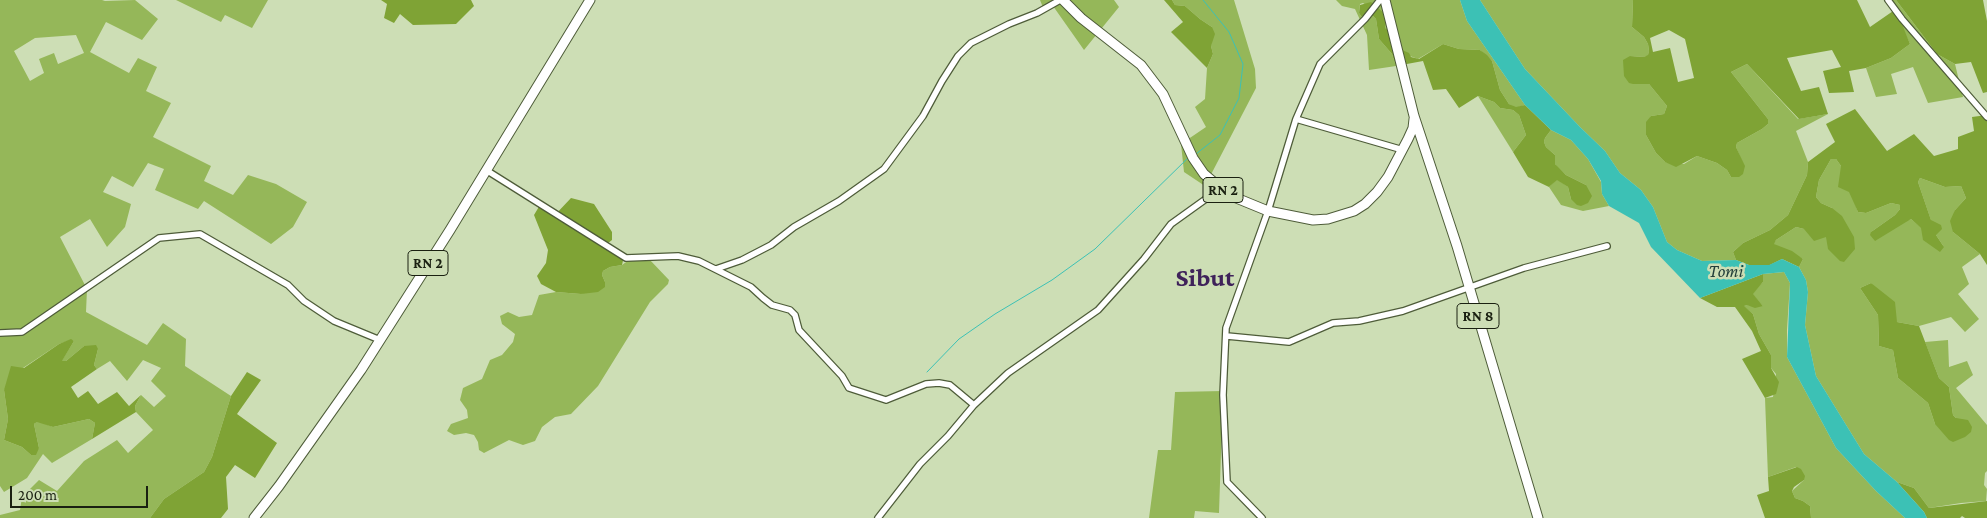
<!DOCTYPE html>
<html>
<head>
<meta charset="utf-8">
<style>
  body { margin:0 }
  #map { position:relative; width:1987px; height:518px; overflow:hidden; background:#cddeb5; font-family:"Crimson Pro",serif }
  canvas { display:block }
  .scale { position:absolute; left:10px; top:486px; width:138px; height:22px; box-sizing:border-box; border:2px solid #1a2011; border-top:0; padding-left:6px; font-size:15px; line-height:18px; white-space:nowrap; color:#1a2011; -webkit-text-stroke:4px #cddeb5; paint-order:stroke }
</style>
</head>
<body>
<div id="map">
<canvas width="1987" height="518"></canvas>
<div class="scale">200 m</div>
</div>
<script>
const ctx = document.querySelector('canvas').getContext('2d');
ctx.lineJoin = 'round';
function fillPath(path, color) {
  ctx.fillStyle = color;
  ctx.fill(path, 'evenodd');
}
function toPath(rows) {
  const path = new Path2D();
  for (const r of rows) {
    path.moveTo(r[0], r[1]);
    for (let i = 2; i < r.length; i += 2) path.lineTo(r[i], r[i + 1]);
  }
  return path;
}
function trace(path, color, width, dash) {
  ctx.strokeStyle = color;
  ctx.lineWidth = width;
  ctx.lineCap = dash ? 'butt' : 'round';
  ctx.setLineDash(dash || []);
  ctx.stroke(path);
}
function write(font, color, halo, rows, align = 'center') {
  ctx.font = font + ' "Crimson Pro",serif';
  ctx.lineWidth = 5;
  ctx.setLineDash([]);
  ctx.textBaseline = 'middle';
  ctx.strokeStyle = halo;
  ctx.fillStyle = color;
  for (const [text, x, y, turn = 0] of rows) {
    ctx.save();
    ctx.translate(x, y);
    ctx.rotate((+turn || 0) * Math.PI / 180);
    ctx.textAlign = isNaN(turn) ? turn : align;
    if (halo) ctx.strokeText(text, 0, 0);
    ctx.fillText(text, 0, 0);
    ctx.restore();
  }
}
fillPath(toPath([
  [0,0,102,0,105,1,135,0,158,19,142,40,106,22,90,52,129,73,138,58,157,67,146,91,171,103,153,137,211,166,204,181,233,195,248,175,276,184,307,202,293,227,271,244,204,201,198,209,155,190,164,169,148,163,133,187,112,176,103,192,131,204,125,227,107,247,90,219,60,237,87,289,86,312,147,345,163,323,186,339,185,366,231,396,212,457,204,472,164,499,150,518,0,518,0,515,20,510,22,497,39,480,57,491,84,461,117,440,128,453,153,430,136,412,135,406,141,395,154,407,166,396,151,381,161,368,143,360,127,381,110,361,97,369,94,365,98,349,84,346,66,361,61,362,74,341,71,340,59,344,23,368,4,390,8,419,4,440,22,447,31,455,39,448,34,424,38,421,53,427,89,419,95,423,92,439,52,463,43,454,27,478,4,492,0,486],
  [76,35,84,53,58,64,54,53,39,59,44,73,30,81,14,51,35,38],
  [176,0,268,0,252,28,225,15,221,22],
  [1040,0,1114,0,1119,7,1084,50,1053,6,1044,10],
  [1172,0,1234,0,1255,69,1256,88,1205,186,1184,172,1181,144,1206,127,1195,107,1205,99,1207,68,1213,54,1211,46,1212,27,1200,19,1185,6,1175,5],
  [1336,0,1460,0,1467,21,1525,105,1516,108,1509,104,1500,90,1492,61,1480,50,1459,49,1443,44,1418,59,1410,56,1400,49,1385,28,1387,19,1363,3,1360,4,1359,13,1361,16,1373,16,1376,19,1379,39,1392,54,1396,66,1369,70,1367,35,1355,9,1342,6],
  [1480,0,1633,0,1632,27,1644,37,1648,44,1649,51,1648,56,1644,57,1630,56,1633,84,1649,84,1667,106,1664,114,1651,116,1646,135,1656,153,1665,162,1684,164,1697,156,1717,163,1727,170,1731,177,1744,166,1736,147,1737,143,1762,129,1768,124,1768,119,1731,72,1747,64,1798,119,1828,114,1796,131,1808,162,1807,175,1788,215,1770,230,1743,243,1733,252,1736,260,1702,261,1677,250,1667,242,1653,207,1641,190,1620,173,1605,151,1580,127,1525,69],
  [1890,0,1896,0,1937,54,1955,64,1963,97,1928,103,1913,67,1891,74,1897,94,1876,97,1866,68,1891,58,1910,44],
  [1478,96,1494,102,1500,108,1513,110,1519,115,1526,135,1513,152],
  [1551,130,1571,140,1588,159,1601,182,1602,194,1609,206,1583,211,1561,205,1549,187,1557,179,1568,187,1571,199,1586,185,1566,175,1557,167,1555,164,1555,155,1546,147,1544,142,1545,138],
  [1831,159,1836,159,1841,166,1858,212,1866,213,1891,203,1900,205,1900,209,1895,215,1871,232,1911,219,1944,247,1936,235,1918,182,1920,178,1945,187,1961,186,1966,198,1955,210,1953,232,1980,254,1962,267,1969,284,1958,294,1979,319,1965,332,1951,317,1919,326,1897,322,1871,283,1860,288,1878,315,1879,346,1893,350,1898,378,1928,403,1935,424,1956,418,1953,415,1949,387,1939,378,1925,342,1948,340,1949,367,1967,361,1973,375,1956,388,1987,425,1987,471,1985,473,1984,485,1987,489,1986,501,1961,503,1929,508,1914,488,1897,482,1864,454,1816,376,1805,325,1808,292,1806,280,1799,267,1803,259,1773,244,1776,240,1796,227,1804,229,1832,208,1821,203,1816,197,1819,180],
  [629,260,650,260,669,280,668,284,650,302,598,386,571,414,555,417,542,427,535,441,523,445,509,440,484,453,479,450,478,442,474,435,466,433,454,435,447,431,451,424,468,418,467,410,460,400,463,388,482,379,490,360,502,355,513,342,515,334,502,324,500,316,508,312,519,317,532,315,539,295,556,292,581,294,605,282,602,275,603,271,610,267,622,265],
  [1784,272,1790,283,1787,330,1787,357,1836,448,1876,491,1905,518,1811,518,1810,506,1803,501,1795,498,1792,491,1804,480,1796,467,1768,477,1765,398,1773,397,1776,374,1771,368,1771,355,1759,334,1753,314,1743,306,1747,305,1763,306,1752,294,1763,282,1763,274],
  [1223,391,1219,513,1195,511,1194,518,1149,518,1158,450,1171,450,1175,392]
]), '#95b759');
fillPath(toPath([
  [381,0,471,0,474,6,456,24,413,25,400,14,394,23,384,18,387,4],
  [1164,0,1172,0,1175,5,1185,6,1200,19,1212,27,1215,34,1211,46,1213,54,1207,68,1171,32,1183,22],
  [1633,0,1857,0,1870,27,1896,9,1910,44,1891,58,1866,68,1849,71,1854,92,1829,93,1823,71,1841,67,1832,50,1787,58,1801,91,1819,87,1828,114,1799,119,1747,64,1731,72,1768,119,1768,124,1762,129,1737,143,1736,147,1745,166,1743,174,1739,177,1731,177,1727,170,1717,163,1697,156,1676,167,1665,162,1656,153,1646,135,1646,122,1651,116,1664,114,1667,106,1649,84,1633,84,1629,83,1624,76,1623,60,1630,56,1644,57,1648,55,1649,51,1648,44,1644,37,1632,27],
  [1669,30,1685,39,1694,78,1678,82,1670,48,1653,52,1650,38],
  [1896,0,1983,0,1987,21,1987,92,1983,93,1971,62,1955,64,1937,54],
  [1371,2,1386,15,1387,19,1385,28,1395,34,1400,49,1409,53,1411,57,1419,59,1443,44,1459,49,1480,50,1487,55,1492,61,1500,90,1509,104,1516,107,1525,105,1551,130,1545,138,1544,142,1546,147,1555,155,1555,164,1566,175,1586,185,1592,196,1588,203,1581,206,1577,205,1571,199,1568,187,1557,180,1549,187,1528,177,1513,152,1526,135,1519,115,1513,110,1500,108,1494,102,1478,96,1459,108,1446,89,1433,90,1423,61,1396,66,1392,54,1379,39,1376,19,1373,16,1361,16,1359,13,1360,5],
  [1855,109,1887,151,1914,134,1934,156,1958,149,1958,137,1974,131,1972,117,1987,115,1987,265,1980,254,1953,232,1950,221,1955,210,1966,198,1961,186,1945,187,1920,178,1918,182,1931,220,1941,225,1942,229,1936,235,1944,247,1940,252,1923,240,1921,228,1911,219,1875,241,1870,235,1871,232,1895,215,1900,209,1900,205,1891,203,1866,213,1858,212,1849,192,1838,187,1841,166,1836,159,1831,159,1819,180,1816,197,1821,203,1832,208,1842,216,1854,237,1855,249,1844,262,1840,261,1828,249,1826,237,1814,241,1804,229,1796,227,1776,240,1774,244,1792,251,1803,259,1799,267,1782,259,1770,265,1749,265,1736,260,1733,252,1743,243,1770,230,1788,215,1807,175,1808,162,1835,142,1826,124],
  [571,198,594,204,612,232,612,240,603,247,623,252,624,256,622,265,610,267,603,271,602,275,605,282,605,287,598,292,581,294,556,292,541,284,537,276,546,263,548,250,534,215,540,205,548,206,550,214,554,216],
  [1763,274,1763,282,1753,294,1763,306,1755,308,1747,305,1744,306,1753,314,1759,334,1771,355,1771,368,1779,382,1776,394,1765,398,1742,359,1761,351,1752,331,1735,307,1717,307,1700,298],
  [1871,283,1895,302,1897,322,1919,326,1939,378,1949,387,1953,415,1956,418,1968,420,1972,427,1971,432,1965,437,1953,442,1949,440,1935,424,1928,403,1898,378,1893,350,1879,346,1878,315,1860,288],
  [71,339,74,341,62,361,66,361,84,346,96,345,98,349,94,365,97,369,71,387,78,398,88,391,98,404,117,392,129,406,141,395,135,406,136,412,92,439,95,423,89,419,53,427,37,422,34,424,39,448,36,455,31,455,22,447,4,440,8,419,4,390,11,366,24,368,59,344],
  [247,372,261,380,237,414,277,443,255,478,235,465,226,477,228,509,221,518,150,518,164,499,204,472,212,457,231,396],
  [1797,467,1801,469,1805,476,1804,480,1794,487,1792,491,1795,498,1803,501,1810,506,1811,518,1765,518,1757,495,1769,491,1768,477],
  [1897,482,1914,488,1929,508,1987,501,1987,518,1965,518,1962,516,1960,518,1927,518,1924,512]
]), '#7fa335');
fillPath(toPath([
  [1460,0,1480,0,1525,69,1580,127,1605,151,1620,173,1641,190,1653,207,1667,242,1677,250,1702,261,1736,260,1749,265,1769,265,1782,259,1799,267,1806,280,1808,292,1805,325,1816,376,1864,454,1897,482,1924,512,1927,518,1905,518,1876,491,1836,448,1787,357,1790,283,1784,272,1763,274,1700,298,1651,247,1639,223,1609,206,1602,194,1601,181,1588,159,1571,140,1551,130,1525,105,1467,21]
]), '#3cc1b5');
trace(toPath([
  [1196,154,1220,135,1239,98,1243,64,1229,32,1203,0],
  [927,372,959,339,995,314,1052,280,1095,249,1188,158]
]), '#3cc1b5', 1);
const street = toPath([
  [1888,0,1902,19,1987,117],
  [1296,119,1403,150],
  [486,170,626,258,678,256,699,261,751,287,763,298,772,305,790,310,795,315,799,330,842,376,849,388,886,400,926,384,939,383,950,385,974,405],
  [716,269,742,260,771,245,794,227,839,201,884,169,923,116,942,81,958,56,971,43,1009,24,1037,13,1060,0],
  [0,333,22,332,159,238,200,234,288,285,304,301,334,321,380,340],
  [1227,336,1289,342,1333,323,1359,321,1403,311,1524,268,1607,246],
  [878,518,920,464,948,436,974,405,1008,373,1098,310,1144,259,1171,224,1210,196,1218,187],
  [1262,518,1227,482,1223,395,1226,328,1268,211,1296,119,1320,64,1365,19,1380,0]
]);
const primary = toPath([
  [1063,0,1081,18,1141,65,1163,94,1193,158,1204,174,1229,195,1268,211,1313,220,1328,219,1354,211,1365,204,1377,192,1388,177,1408,139,1413,128,1414,119],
  [1385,0,1414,116,1457,246,1538,518],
  [254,518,279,486,361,370,450,230,590,0]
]);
trace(street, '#4e5c39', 8);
trace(primary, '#4e5c39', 11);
trace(street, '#fff', 5.5);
trace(primary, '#fff', 9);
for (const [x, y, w] of [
  [1223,190,40],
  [428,263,40],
  [1478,316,42]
]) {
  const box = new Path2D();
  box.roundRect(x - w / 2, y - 12.5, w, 25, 4);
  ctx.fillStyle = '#cddeb5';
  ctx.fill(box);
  trace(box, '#1a2011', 1);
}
write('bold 15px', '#1a2011', null, [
  ["RN 2",1223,190],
  ["RN 2",428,263],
  ["RN 8",1478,316]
]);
write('italic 18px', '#223e3a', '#cddeb5', [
  ["Tomi",1726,271]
]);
write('bold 26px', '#3f225a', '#cddeb5', [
  ["Sibut",1205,278]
]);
</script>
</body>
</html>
